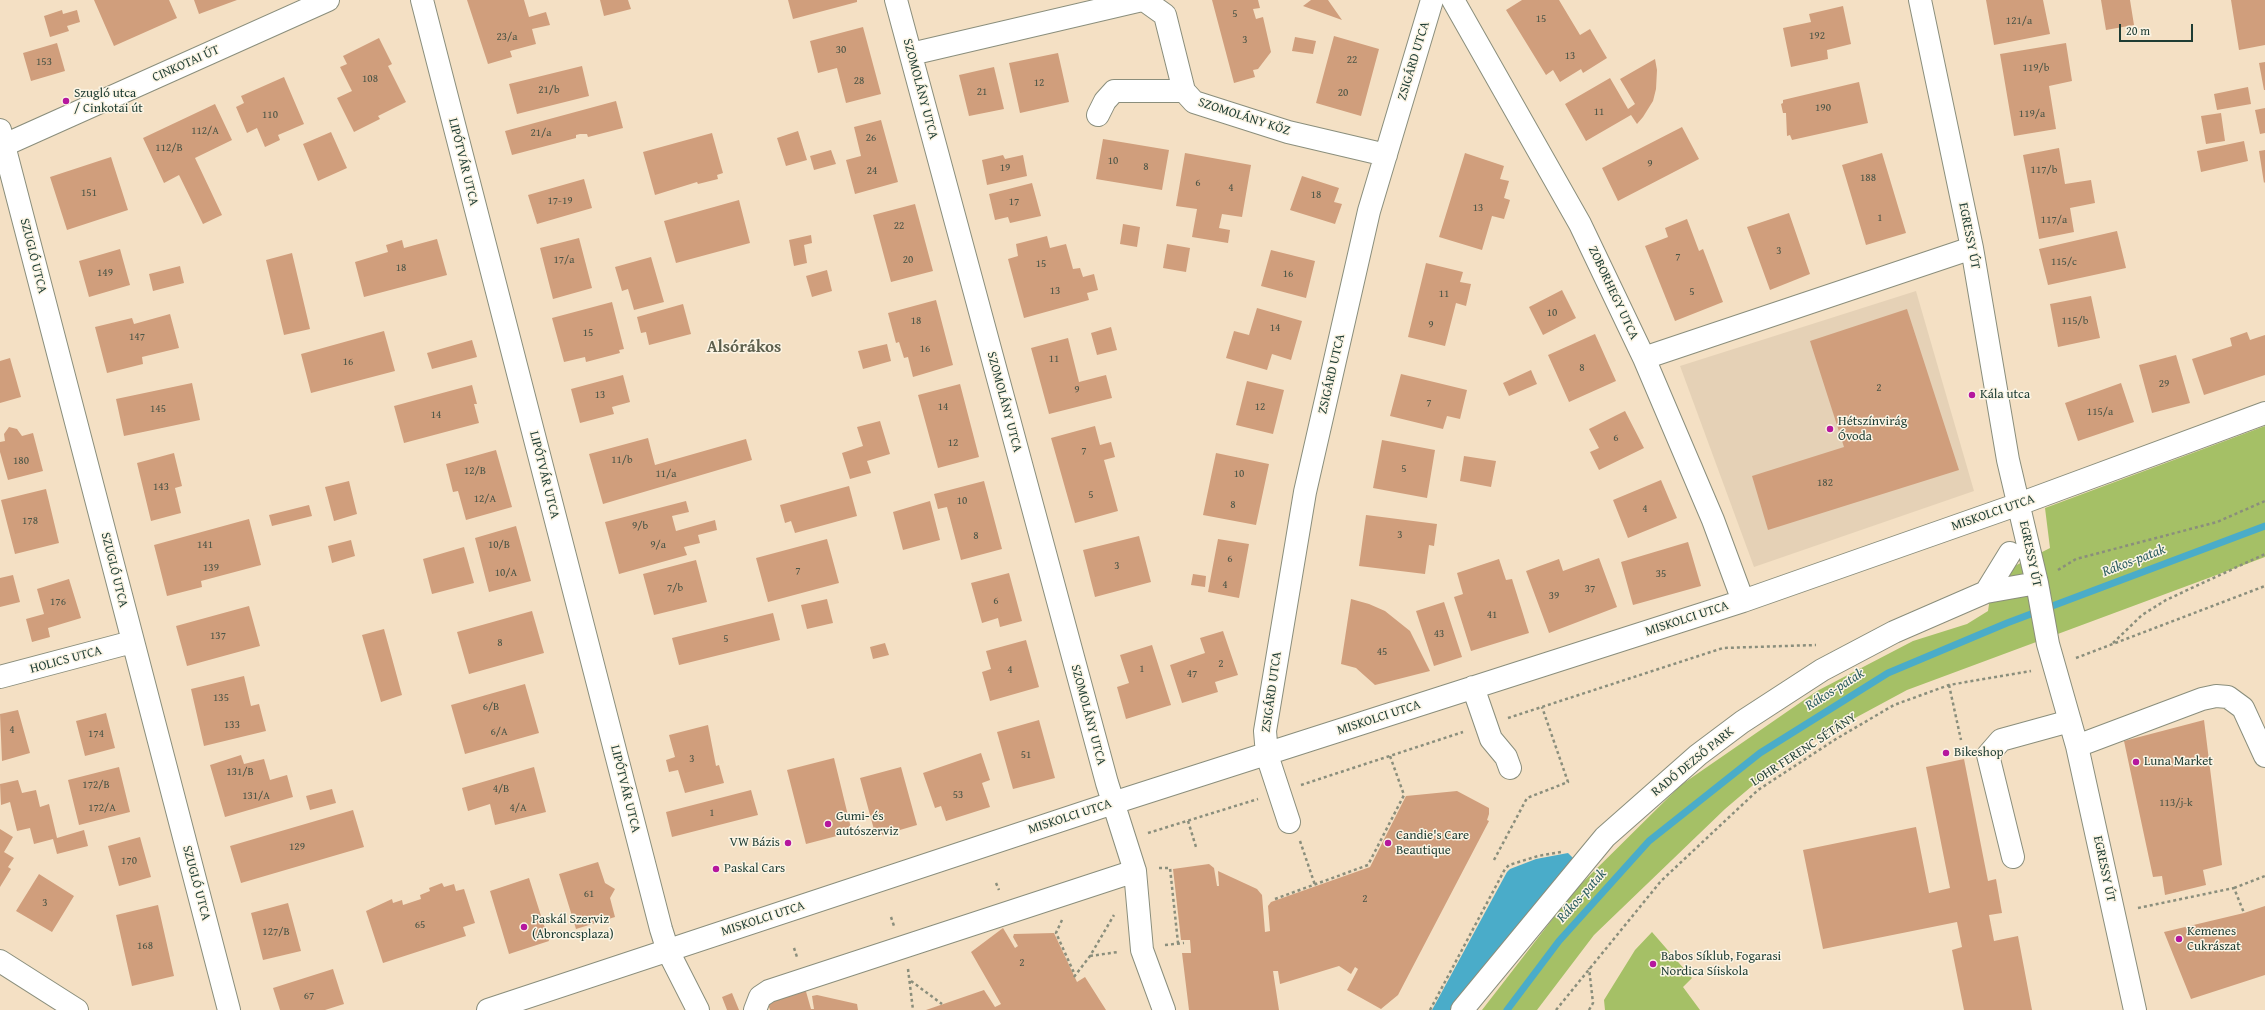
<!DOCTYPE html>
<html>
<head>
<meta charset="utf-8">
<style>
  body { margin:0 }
  #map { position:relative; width:2265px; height:1010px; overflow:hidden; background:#f4e0c4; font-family:"Gentium Book Plus",serif }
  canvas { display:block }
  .scale { position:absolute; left:2119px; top:24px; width:74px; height:18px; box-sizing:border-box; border:2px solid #1f3d34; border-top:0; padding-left:5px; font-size:12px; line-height:14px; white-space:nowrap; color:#1f3d34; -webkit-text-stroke:3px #fcf5e5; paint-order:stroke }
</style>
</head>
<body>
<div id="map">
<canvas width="2265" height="1010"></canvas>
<div class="scale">20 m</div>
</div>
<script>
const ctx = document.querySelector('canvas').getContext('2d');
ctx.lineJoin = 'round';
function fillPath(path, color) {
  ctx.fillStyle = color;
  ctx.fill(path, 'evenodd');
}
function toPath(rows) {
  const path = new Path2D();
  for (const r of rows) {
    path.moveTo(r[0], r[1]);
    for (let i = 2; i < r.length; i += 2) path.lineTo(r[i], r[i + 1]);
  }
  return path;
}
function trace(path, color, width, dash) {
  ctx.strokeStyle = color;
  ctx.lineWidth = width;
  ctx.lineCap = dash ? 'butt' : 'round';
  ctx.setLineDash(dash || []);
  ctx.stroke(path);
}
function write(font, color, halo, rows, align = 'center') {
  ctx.font = font + ' "Gentium Book Plus",serif';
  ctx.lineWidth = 3;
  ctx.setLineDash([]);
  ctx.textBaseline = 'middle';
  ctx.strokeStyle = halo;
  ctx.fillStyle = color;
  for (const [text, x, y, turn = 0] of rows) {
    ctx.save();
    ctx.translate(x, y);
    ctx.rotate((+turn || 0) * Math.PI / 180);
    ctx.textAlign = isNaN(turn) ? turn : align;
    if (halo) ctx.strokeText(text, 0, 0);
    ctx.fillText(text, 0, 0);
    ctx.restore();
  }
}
fillPath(toPath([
  [1916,291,1974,491,1754,567,1680,366]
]), '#e5d1b6');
fillPath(toPath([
  [2265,426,2265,557,1907,690,1792,752,1725,809,1594,935,1537,1010,1482,1010,1575,890,1681,785,1817,691,1913,641,1967,624,1988,611,1993,577,2050,548,2045,508],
  [1652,932,1692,978,1683,987,1700,1010,1605,1010,1604,1000,1635,950]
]), '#a5c066');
fillPath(toPath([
  [1568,853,1575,860,1451,1010,1432,1010,1507,872,1510,869,1536,859]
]), '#4aacc9');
trace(toPath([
  [1507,1010,1559,941,1649,841,1760,753,1888,673,2007,623,2265,526]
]), '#4aacc9', 7);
fillPath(toPath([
  [94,0,169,0,177,18,114,46],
  [194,0,237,0,199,14],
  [467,0,524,0,529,17,546,12,550,25,532,29,536,44,510,51,512,57,488,64],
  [600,0,628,0,631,9,604,16],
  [788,0,857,0,857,2,793,19],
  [1212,0,1258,0,1260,8,1253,9,1256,19,1263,17,1271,52,1258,69,1253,70,1255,77,1234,83],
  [1311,0,1328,0,1342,20,1303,6],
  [1522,0,1559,0,1580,35,1590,29,1607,58,1583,73,1581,69,1560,82,1553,70,1546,75,1506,10],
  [1986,0,2043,0,2050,34,1994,45],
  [2101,0,2130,0,2134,25,2106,30],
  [2231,0,2265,0,2265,45,2239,50],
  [1843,6,1851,44,1827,50,1828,59,1791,67,1783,28,1811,22,1809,14],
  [62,10,63,14,77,10,80,22,67,26,69,31,50,37,44,16],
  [863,27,881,94,846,103,837,68,818,73,810,41],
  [1334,36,1379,49,1361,116,1316,103],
  [1295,37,1316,41,1313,54,1292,51],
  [379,38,392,64,388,66,406,102,378,116,380,119,354,132,337,98,352,91,340,67,347,64,343,56],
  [57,43,65,71,31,81,23,53],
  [2066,43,2072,81,2049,86,2056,129,2014,136,2000,54],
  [1058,53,1069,102,1020,113,1009,63],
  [1655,59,1657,70,1656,89,1653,101,1643,117,1637,124,1631,115,1586,141,1565,104,1610,78,1628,109,1635,104,1620,79],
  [2265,62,2265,90,2264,90,2259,63],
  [582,66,589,96,517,114,509,84],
  [994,67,1004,109,969,116,959,75],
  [284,77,304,124,278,135,280,140,265,147,257,128,247,133,236,107,244,103,241,96],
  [1859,82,1868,123,1792,140,1790,135,1787,136,1786,113,1783,113,1781,104,1783,103,1783,100],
  [2248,87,2251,104,2217,110,2214,94],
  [616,101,623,128,588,137,587,134,580,134,576,135,576,138,512,155,505,131],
  [215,104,232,140,195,158,222,215,203,224,179,175,164,183,143,138],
  [2265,108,2265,133,2260,134,2255,110],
  [2221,113,2225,141,2206,144,2201,116],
  [881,120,898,182,855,194,846,160,861,156,854,127],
  [1682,127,1699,159,1618,201,1602,168],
  [798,131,807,160,786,166,777,138],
  [331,132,347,168,318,181,303,144],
  [712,133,723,173,717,175,718,179,698,184,697,182,655,195,643,152],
  [1103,139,1169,150,1162,190,1096,179],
  [2244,141,2248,161,2201,172,2197,151],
  [2059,148,2065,184,2091,180,2095,203,2070,208,2074,232,2039,239,2023,155],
  [831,150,836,164,814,170,810,156],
  [2265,150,2265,182,2264,183,2259,151],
  [1185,153,1251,165,1242,217,1222,214,1219,228,1230,230,1228,243,1192,237,1197,209,1176,206],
  [1465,153,1504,166,1500,179,1509,181,1504,198,1510,200,1504,219,1492,216,1482,250,1439,237],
  [1882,153,1906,233,1866,245,1842,165],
  [1003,155,1005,159,1023,155,1027,176,987,185,982,160],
  [111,157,128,210,67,230,50,177],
  [1302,176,1339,188,1334,202,1342,204,1335,224,1290,210],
  [584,179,592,208,537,224,528,195],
  [1032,183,1041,216,1010,223,1008,217,995,220,989,194],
  [739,200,750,243,676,263,664,221],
  [915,204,933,271,891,282,873,215],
  [1789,213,1810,274,1770,290,1747,227],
  [1687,219,1699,251,1703,249,1723,302,1675,321,1645,246,1668,237,1665,228],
  [1123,224,1140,227,1137,247,1120,244],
  [2117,231,2126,268,2048,285,2039,249],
  [811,235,812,243,804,245,807,263,794,266,789,240],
  [1047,236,1050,248,1066,244,1073,269,1080,268,1083,277,1094,274,1098,290,1087,293,1089,300,1024,318,1008,259,1018,256,1016,244],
  [579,238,592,288,553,299,540,248],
  [437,239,447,275,364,297,355,262,388,252,386,245,402,240,404,248],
  [1167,244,1190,248,1186,272,1163,268],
  [120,249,130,285,89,297,79,261],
  [1271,250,1315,261,1306,298,1261,286],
  [292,253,310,329,284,335,266,260],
  [651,257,664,302,634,310,628,289,622,291,615,267],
  [1426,263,1463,272,1460,282,1471,284,1466,306,1456,303,1445,346,1408,337],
  [180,266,184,283,153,291,149,274],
  [827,270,832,291,812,297,806,276],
  [1562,290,1576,318,1543,335,1529,307],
  [2091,296,2100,338,2058,347,2050,304],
  [936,300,953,365,913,377,908,357,904,358,899,342,896,343,888,313],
  [612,302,624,349,619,350,620,353,586,362,585,357,564,362,552,318],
  [683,304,691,334,649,345,646,332,641,333,637,317],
  [1257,308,1302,321,1291,360,1272,354,1267,370,1226,358,1234,331,1249,335],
  [1907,309,1959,470,1768,530,1752,476,1844,447,1810,341],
  [170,314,179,348,142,357,143,364,107,373,95,327,132,318,134,324],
  [1111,327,1117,350,1097,355,1091,333],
  [384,331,395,371,311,393,301,354],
  [2247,332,2250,340,2265,335,2265,375,2204,395,2192,359,2232,346,2230,338],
  [1595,334,1616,381,1569,402,1548,355],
  [1068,338,1079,382,1106,375,1112,398,1049,414,1031,348],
  [472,340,477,357,432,369,427,353],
  [887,344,891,361,863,369,858,351],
  [2176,355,2190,403,2152,413,2139,365],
  [10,358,21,397,0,403,0,361],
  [1531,370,1537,384,1509,396,1503,383],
  [1401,374,1467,390,1460,419,1447,416,1443,429,1390,416],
  [623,375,630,402,612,407,614,414,580,423,571,389],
  [1247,381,1284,390,1273,434,1236,425],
  [192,383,200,420,124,436,116,399],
  [2121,383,2134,422,2078,441,2065,403],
  [960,384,979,457,938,468,918,395],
  [472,385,477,404,474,404,479,423,404,443,394,406],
  [1625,411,1644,448,1599,470,1590,452,1599,448,1589,429],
  [880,421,890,454,867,461,871,473,850,479,842,453,863,446,857,427],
  [1095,426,1100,445,1111,442,1115,457,1104,460,1118,511,1075,523,1051,438],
  [9,427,17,429,22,436,33,433,43,471,8,480,0,452,0,442,5,441,4,434],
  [648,438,655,465,746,439,752,460,603,504,589,454],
  [1382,440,1435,450,1427,498,1373,488],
  [496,450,512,507,466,520,458,491,453,492,446,464],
  [174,453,182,486,175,488,181,513,151,521,137,463],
  [1216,453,1269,464,1256,525,1203,515],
  [1464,456,1496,461,1491,487,1460,481],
  [1661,480,1677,518,1628,538,1613,500],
  [349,481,357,514,334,521,325,487],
  [984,481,1002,549,961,560,947,507,938,509,934,494],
  [849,486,857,516,795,533,791,521,785,523,780,505],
  [46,489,59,543,15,554,1,500],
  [686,501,689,512,672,516,676,531,715,520,717,530,698,535,700,543,684,547,687,555,619,574,605,522],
  [930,501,940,540,903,550,893,512],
  [309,505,312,516,272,526,269,515],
  [1366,515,1437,524,1434,546,1429,545,1425,574,1359,566],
  [249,519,261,565,201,581,202,587,167,596,154,545],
  [516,526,531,581,489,592,475,538],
  [1139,536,1151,582,1095,597,1083,550],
  [827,539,839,583,768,602,756,558],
  [1218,539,1249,544,1239,598,1208,592],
  [351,540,355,556,332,563,328,546],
  [1688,542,1701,586,1633,605,1621,562],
  [464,547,474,583,432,594,423,559],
  [1599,558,1617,607,1549,633,1526,571,1559,559,1563,571],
  [1499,559,1506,580,1512,579,1529,633,1471,651,1454,597,1463,594,1457,573],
  [696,560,707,602,654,615,643,574],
  [1009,573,1022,621,1000,627,998,618,982,623,971,583],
  [1193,574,1206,576,1205,587,1191,585],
  [13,575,20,602,0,607,0,578],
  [69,579,81,618,48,628,50,637,32,642,26,619,44,614,37,589],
  [827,599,833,623,807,629,801,605],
  [1351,599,1369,604,1385,611,1410,631,1430,671,1375,685,1356,668,1341,664],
  [1444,602,1462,657,1434,666,1416,611],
  [249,606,260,646,187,666,176,626],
  [532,611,544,653,469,674,457,632],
  [773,613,780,640,679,665,672,638],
  [384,629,402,695,381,702,362,635],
  [1223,631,1238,675,1215,682,1218,692,1182,703,1170,665,1205,653,1200,638],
  [1026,640,1039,687,990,701,982,672,991,669,986,651],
  [885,643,889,655,873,659,870,647],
  [1152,645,1171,705,1126,719,1117,687,1129,683,1120,655],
  [244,676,251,706,259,704,266,731,204,746,191,689],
  [525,684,539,733,465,754,451,705],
  [18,710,30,753,2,761,0,714],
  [106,713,115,748,85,756,76,721],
  [1039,720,1055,778,1013,789,997,732],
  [2204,720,2222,865,2203,870,2206,885,2165,895,2162,876,2153,877,2124,741],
  [708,725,716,766,719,765,724,783,685,793,678,770,669,772,666,760,675,757,669,735],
  [981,753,990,780,982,783,990,807,946,821,941,806,935,808,923,773],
  [241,755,244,764,264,759,270,780,287,775,293,797,225,817,210,765],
  [834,758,852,832,806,844,787,770],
  [1964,759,1988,881,1996,879,2002,913,1989,915,1994,941,2018,936,2032,1010,1964,1010,1952,950,1962,947,1957,922,1823,949,1803,850,1916,827,1929,893,1950,888,1926,767],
  [119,767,130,812,79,825,68,780],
  [534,767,546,812,495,825,490,804,468,811,462,788],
  [901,767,917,825,876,837,860,778],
  [18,780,22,793,36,790,40,807,49,804,57,838,84,830,88,846,57,854,53,839,34,844,30,828,17,831,10,802,1,805,0,784],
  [332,789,336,803,310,810,306,796],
  [751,790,758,815,672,837,666,812],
  [1457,791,1489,808,1489,814,1487,820,1489,821,1398,995,1381,1009,1347,990,1358,969,1355,967,1351,974,1339,966,1280,984,1278,971,1273,971,1279,1010,1189,1010,1182,953,1191,953,1190,940,1181,940,1173,869,1209,864,1214,868,1217,886,1219,886,1218,871,1257,889,1262,895,1265,932,1270,931,1268,906,1271,902,1370,867,1406,796],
  [353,810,364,847,241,883,230,846],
  [0,829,13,837,4,852,14,858,8,867,11,869,0,887],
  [140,837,151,877,119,886,108,846],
  [598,862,605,883,615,889,610,898,615,917,576,929,559,874],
  [39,874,74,896,52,932,16,911],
  [529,878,549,941,509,954,490,891],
  [442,883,444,887,454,884,456,891,464,889,475,923,463,927,466,936,383,963,366,911,392,899,393,903,402,900,403,905,421,899,420,895,430,891,429,888],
  [288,903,301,951,263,960,251,913],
  [158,905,174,976,132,986,116,915],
  [2265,906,2265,975,2191,999,2164,932,2244,913],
  [1003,928,1015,948,1018,946,1013,937,1014,934,1054,933,1077,982,1085,977,1106,1010,926,1010,984,990,995,1007,1001,1004,971,952],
  [333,969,344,1004,325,1010,280,1010,273,988],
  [805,988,811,1009,814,1009,812,996,817,995,857,1004,858,1010,770,1010,767,1001],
  [732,993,739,1010,727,1010,722,997]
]), '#d09e7c');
const minor = toPath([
  [422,0,661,929,668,951,698,1010],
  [1144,0,1165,15,1184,91,1194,102,1288,132,1386,155],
  [1453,0,1580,224,1644,358,1713,520,1743,601],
  [1920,0,1972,248,2008,460,2037,583,2048,644,2077,746,2135,1010],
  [911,54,1142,0],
  [1098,115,1105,101,1114,91,1184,91],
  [0,130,229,1010],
  [0,147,328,0],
  [1644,358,1972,248],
  [1986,592,2010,553],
  [0,677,132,642],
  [1473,687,1491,739,1506,757,1510,768],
  [2077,746,2202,699,2216,696,2228,697,2243,708,2265,756],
  [1289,822,1267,755,1265,731,1305,492,1369,211,1432,0],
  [2013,857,1988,755,2001,740,2070,721],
  [1135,871,1142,950,1164,1010],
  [0,961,77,1010],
  [488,1010,1113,803,1743,601,2019,504,2265,413],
  [755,1010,760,997,769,991,1135,871,1107,783,896,0],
  [1462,1010,1605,837,1698,755,1742,722,1822,670,1894,632,1986,592,2037,583]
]);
trace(minor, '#8a8e7c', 24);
trace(toPath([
  [2058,570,2076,559,2217,522,2265,501],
  [2113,643,2142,615,2166,600,2265,554],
  [2076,658,2265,586],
  [1949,685,1961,740],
  [1508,718,1723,648,1816,645],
  [1301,785,1463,732],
  [1188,821,1196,847],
  [1148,833,1258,799],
  [1300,841,1315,885],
  [1494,860,1527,798,1568,782,1542,707],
  [1159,868,1170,868,1178,943],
  [996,883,999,890],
  [2234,888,2265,876],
  [1275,899,1368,865,1404,795,1390,756],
  [2138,908,2234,888,2244,913],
  [891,917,894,926],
  [1062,920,1056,933,1075,975],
  [1165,945,1184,943],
  [794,948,797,957],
  [1090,956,1118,952],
  [908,969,913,1010],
  [1074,977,1090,956,1114,915],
  [911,981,942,1004],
  [1430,1010,1505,869,1509,865,1538,856,1561,852],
  [1556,1010,1661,881,1758,790,1836,739,1894,705,1949,685,2031,671],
  [1589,1010,1593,1003,1589,968]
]), '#8a8e7c', 2.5, [3, 3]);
trace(minor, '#fff', 22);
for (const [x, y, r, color] of [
  [66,101,4,"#b5179e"],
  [1972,395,4,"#b5179e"],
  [1830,429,4,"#b5179e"],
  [1946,753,4,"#b5179e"],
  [2136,762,4,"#b5179e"],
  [828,824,4,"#b5179e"],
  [788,843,4,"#b5179e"],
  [1388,843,4,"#b5179e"],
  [716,869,4,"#b5179e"],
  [524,927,4,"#b5179e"],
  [2179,939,4,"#b5179e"],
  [1653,964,4,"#b5179e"]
]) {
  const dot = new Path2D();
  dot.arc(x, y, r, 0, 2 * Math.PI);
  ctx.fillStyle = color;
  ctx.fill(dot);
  trace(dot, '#fcf5e5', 1.5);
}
write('11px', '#4b5546', null, [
  ["5",1235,14],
  ["15",1541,19],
  ["121/a",2019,21],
  ["192",1817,36],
  ["23/a",507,37],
  ["3",1245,40],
  ["30",841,50],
  ["13",1570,56],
  ["22",1352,60],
  ["153",44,62],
  ["119/b",2036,68],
  ["108",370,79],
  ["28",859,81],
  ["12",1039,83],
  ["21/b",549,90],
  ["21",982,92],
  ["20",1343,93],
  ["190",1823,108],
  ["11",1599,112],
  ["119/a",2032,114],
  ["110",270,115],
  ["112/A",205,131],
  ["21/a",541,133],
  ["26",871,138],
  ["112/B",169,148],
  ["10",1113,161],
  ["9",1650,164],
  ["8",1146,167],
  ["19",1005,168],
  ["117/b",2044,170],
  ["24",872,171],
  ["188",1868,178],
  ["6",1198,183],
  ["4",1231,188],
  ["151",89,193],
  ["18",1316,195],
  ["17-19",560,201],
  ["17",1014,202],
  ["13",1478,208],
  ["1",1880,218],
  ["117/a",2054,220],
  ["22",899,226],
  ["3",1779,251],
  ["7",1678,257],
  ["17/a",564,260],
  ["20",908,260],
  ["115/c",2064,262],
  ["15",1041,264],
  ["18",401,268],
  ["149",105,273],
  ["16",1288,274],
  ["13",1055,291],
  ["5",1692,292],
  ["11",1444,294],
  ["10",1552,313],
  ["18",916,321],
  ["115/b",2075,321],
  ["9",1431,325],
  ["14",1275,328],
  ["15",588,333],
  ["147",137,337],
  ["16",925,349],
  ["11",1054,359],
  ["16",348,362],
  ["8",1582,368],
  ["29",2164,384],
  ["2",1879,388],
  ["9",1077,390],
  ["13",600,395],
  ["7",1429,403],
  ["14",943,407],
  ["12",1260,407],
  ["145",158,409],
  ["115/a",2100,412],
  ["14",436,415],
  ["6",1616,438],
  ["12",953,443],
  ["7",1084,451],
  ["11/b",622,460],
  ["180",21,461],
  ["5",1404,469],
  ["12/B",475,471],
  ["11/a",666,474],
  ["10",1239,474],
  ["182",1825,483],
  ["143",161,487],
  ["5",1091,495],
  ["12/A",485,499],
  ["10",962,501],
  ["8",1233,505],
  ["4",1645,509],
  ["178",30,521],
  ["9/b",640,526],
  ["3",1400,535],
  ["8",976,536],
  ["141",205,545],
  ["10/B",499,545],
  ["9/a",658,545],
  ["6",1230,559],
  ["3",1117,566],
  ["139",211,568],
  ["7",798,571],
  ["10/A",506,573],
  ["35",1661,574],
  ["4",1225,585],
  ["7/b",675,588],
  ["37",1590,589],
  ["39",1554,596],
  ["6",996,601],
  ["176",58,602],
  ["41",1492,615],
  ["43",1439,634],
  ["137",218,636],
  ["5",726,639],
  ["8",500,643],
  ["45",1382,652],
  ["2",1221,664],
  ["1",1142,669],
  ["4",1010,670],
  ["47",1192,674],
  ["135",221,698],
  ["6/B",491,707],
  ["133",232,725],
  ["4",12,730],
  ["6/A",499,732],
  ["174",96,734],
  ["51",1026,755],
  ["3",692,759],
  ["131/B",240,772],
  ["172/B",96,785],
  ["4/B",501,789],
  ["53",958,795],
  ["131/A",256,796],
  ["113/j-k",2176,803],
  ["172/A",102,808],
  ["4/A",518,808],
  ["1",712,813],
  ["129",297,847],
  ["170",129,861],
  ["61",589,894],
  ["2",1365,899],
  ["3",45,903],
  ["65",420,925],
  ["127/B",276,932],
  ["168",145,946],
  ["2",1022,963],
  ["67",309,996]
]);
write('13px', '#1f3d34', '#fcf5e5', [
  ["ZSIGÁRD UTCA",1414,61,-73],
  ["CINKOTAI ÚT",186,64,-24],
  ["SZOMOLÁNY UTCA",920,89,75],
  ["SZOMOLÁNY KÖZ",1244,117,18],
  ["LIPÓTVÁR UTCA",463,162,76],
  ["EGRESSY ÚT",1969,236,79],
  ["SZUGLÓ UTCA",33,256,76],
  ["ZOBORHEGY UTCA",1613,293,65],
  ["ZSIGÁRD UTCA",1332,374,-77],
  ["SZOMOLÁNY UTCA",1004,402,75],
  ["LIPÓTVÁR UTCA",544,475,76],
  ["MISKOLCI UTCA",1993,513,-19],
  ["EGRESSY ÚT",2030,554,78],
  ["SZUGLÓ UTCA",114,570,76],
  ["MISKOLCI UTCA",1687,619,-18],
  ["HOLICS UTCA",66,660,-15],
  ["ZSIGÁRD UTCA",1272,692,-82],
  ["SZOMOLÁNY UTCA",1088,715,75],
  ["MISKOLCI UTCA",1379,718,-18],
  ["LOHR FERENC SÉTÁNY",1804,750,-33],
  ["RADÓ DEZSŐ PARK",1693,762,-39],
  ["LIPÓTVÁR UTCA",625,789,76],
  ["MISKOLCI UTCA",1070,817,-18],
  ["EGRESSY ÚT",2104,869,78],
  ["SZUGLÓ UTCA",196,883,75],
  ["MISKOLCI UTCA",763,919,-18]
]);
write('13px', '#1f3d34', '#fcf5e5', [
  ["Szugló utca",74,94],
  ["/ Cinkotai út",74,109],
  ["Kála utca",1980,395],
  ["Hétszínvirág",1838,422],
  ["Óvoda",1838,437],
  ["Bikeshop",1954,753],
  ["Luna Market",2144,762],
  ["Gumi- és",836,817],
  ["autószerviz",836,832],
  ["Candie's Care",1396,836],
  ["Beautique",1396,851],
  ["VW Bázis",780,843,"right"],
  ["Paskal Cars",724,869],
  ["Paskál Szerviz",532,920],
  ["(Abroncsplaza)",532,935],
  ["Kemenes",2187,932],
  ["Cukrászat",2187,947],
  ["Babos Síklub, Fogarasi",1661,957],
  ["Nordica Síiskola",1661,972]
], 'left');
write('italic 14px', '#2c5e61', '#fcf5e5', [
  ["Rákos-patak",2134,561,-21],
  ["Rákos-patak",1835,690,-32],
  ["Rákos-patak",1582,896,-48]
]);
write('bold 17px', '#5d5f4d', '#fcf5e5', [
  ["Alsórákos",744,348]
]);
</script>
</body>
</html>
